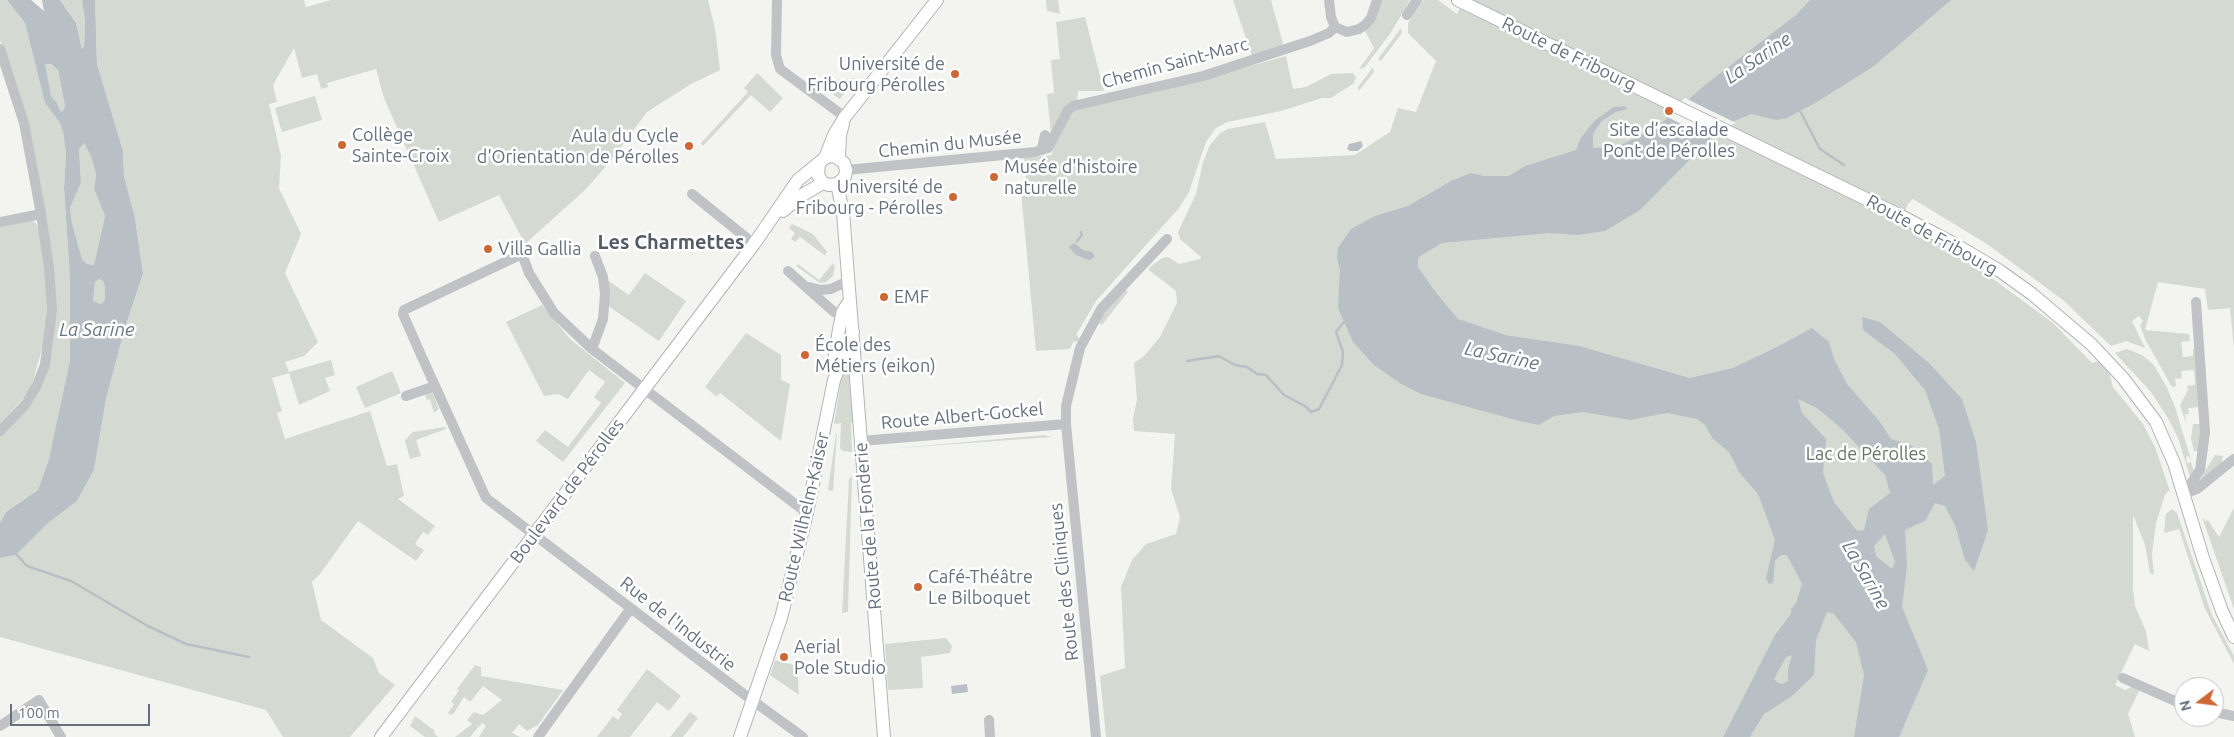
<!DOCTYPE html>
<html>
<head>
<meta charset="utf-8">
<style>
  body { margin:0 }
  #map { position:relative; width:2234px; height:737px; overflow:hidden; background:#f3f4f0; font-family:Ubuntu,sans-serif }
  canvas { display:block }
  .north { position:absolute; left:2174px; top:677px; width:50px; height:50px; box-sizing:border-box; background:#fff; border:1px solid #c2c6cb; border-radius:50%; rotate:255deg; font-size:14px; font-weight:700; line-height:20px; text-align:center; color:#66717e }
  .north::after { content:''; display:block; margin:auto; width:18px; height:22px; background:#ce6736; clip-path:polygon(50% 0,100% 100%,50% 72%,0 100%) }
  .scale { position:absolute; left:10px; top:704px; width:140px; height:22px; box-sizing:border-box; border:2px solid #66717e; border-top:0; padding-left:6px; font-size:15px; line-height:18px; white-space:nowrap; color:#66717e; -webkit-text-stroke:4px #fff; paint-order:stroke }
</style>
</head>
<body>
<div id="map">
<canvas width="2234" height="737"></canvas>
<div class="north">N</div>
<div class="scale">100 m</div>
</div>
<script>
const ctx = document.querySelector('canvas').getContext('2d');
ctx.lineJoin = 'round';
function fillPath(path, color) {
  ctx.fillStyle = color;
  ctx.fill(path, 'evenodd');
}
function toPath(rows) {
  const path = new Path2D();
  for (const r of rows) {
    path.moveTo(r[0], r[1]);
    for (let i = 2; i < r.length; i += 2) path.lineTo(r[i], r[i + 1]);
  }
  return path;
}
function trace(path, color, width, dash) {
  ctx.strokeStyle = color;
  ctx.lineWidth = width;
  ctx.lineCap = dash ? 'butt' : 'round';
  ctx.setLineDash(dash || []);
  ctx.stroke(path);
}
function write(font, color, halo, rows, align = 'center') {
  ctx.font = font + ' Ubuntu,sans-serif';
  ctx.lineWidth = 5;
  ctx.setLineDash([]);
  ctx.textBaseline = 'middle';
  ctx.strokeStyle = halo;
  ctx.fillStyle = color;
  for (const [text, x, y, turn = 0] of rows) {
    ctx.save();
    ctx.translate(x, y);
    ctx.rotate((+turn || 0) * Math.PI / 180);
    ctx.textAlign = isNaN(turn) ? turn : align;
    if (halo) ctx.strokeText(text, 0, 0);
    ctx.fillText(text, 0, 0);
    ctx.restore();
  }
}
fillPath(toPath([
  [0,0,7,0,25,23,45,103,60,123,63,132,66,153,64,188,70,277,70,361,59,421,49,459,38,490,6,512,0,523,0,436,27,408,55,315,12,72,0,40],
  [60,0,82,0,85,22,84,46,82,49,76,23],
  [95,0,304,0,306,7,331,0,708,0,715,29,720,70,691,84,647,112,609,163,585,190,525,244,499,195,439,222,384,98,376,69,327,83,328,87,321,89,317,74,302,78,294,48,273,85,277,102,269,104,281,156,279,188,301,234,285,273,318,342,304,356,285,362,289,372,331,360,335,375,325,378,330,391,299,405,289,373,272,378,282,411,277,413,285,439,370,411,387,466,397,464,404,496,398,499,435,526,428,535,423,532,415,544,424,550,416,561,358,521,320,574,312,582,321,620,373,658,379,673,395,685,350,737,283,737,266,710,0,637,0,558,16,555,47,524,77,501,94,470,106,399,124,331,143,275,135,218,124,176,123,151,97,64],
  [1046,0,1058,0,1060,14,1047,11],
  [1233,0,1271,0,1284,47,1252,56],
  [1380,0,1410,0,1390,34,1364,68,1359,69,1374,48,1365,31,1377,16],
  [1423,0,1438,0,1457,14,1464,0,2234,0,2234,348,2230,308,2208,310,2205,289,2158,282,2145,330,2189,334,2190,341,2181,342,2183,357,2193,356,2193,349,2197,349,2199,407,2188,408,2189,414,2185,414,2186,423,2180,405,2188,390,2187,386,2195,385,2194,370,2181,371,2182,378,2175,379,2176,386,2172,387,2145,339,2140,325,2143,321,2139,316,2132,321,2145,348,2126,341,2111,346,2063,300,1987,244,1913,199,1908,204,1901,221,1974,265,2053,323,2092,363,2099,361,2107,364,2113,387,2143,424,2155,447,2170,491,2168,491,2165,495,2156,523,2152,554,2154,575,2150,573,2145,545,2133,515,2133,589,2135,606,2146,631,2149,651,2135,644,2115,685,2125,690,2134,686,2140,689,2128,714,2135,737,1741,737,1772,642,1723,737,1106,737,1100,676,1125,668,1121,587,1132,560,1146,544,1176,534,1180,517,1171,489,1175,434,1134,431,1133,419,1137,399,1134,363,1144,356,1160,337,1177,303,1176,291,1149,270,1150,267,1162,258,1168,257,1179,264,1200,259,1201,257,1180,239,1178,232,1196,194,1203,162,1210,145,1220,133,1228,129,1265,122,1276,159,1355,155,1390,132,1398,108,1416,112,1436,61,1408,33,1408,23],
  [1624,106,1627,109,1616,112,1602,121,1593,134,1579,143,1594,121,1613,107],
  [1472,324,1506,335,1546,341,1523,343],
  [1085,17,1104,91,1078,91,1077,101,1051,134,1047,94,1054,93,1051,60,1060,59,1056,22],
  [1401,28,1402,33,1381,61,1378,59],
  [1286,56,1293,89,1306,87,1331,74,1353,73,1356,77,1354,83,1331,98,1322,98,1281,111,1227,122,1216,128,1206,142,1189,192,1179,208,1096,301,1076,335,1080,339,1079,341,1073,342,1070,349,1036,351,1021,192,1027,191,1024,158,1052,155,1053,143,1071,113,1077,109,1193,82],
  [44,64,51,64,58,70,65,106,62,112,60,112,57,103,51,96],
  [1373,67,1374,72,1359,91,1358,87],
  [757,73,783,98,770,112,751,95,703,146,701,143,748,92,744,88],
  [857,78,840,99,815,83,833,80],
  [315,96,322,120,282,132,275,108],
  [84,142,91,156,96,174,94,189,105,216,94,265,87,264,82,259,72,223,70,208,81,183,79,149],
  [32,220,36,223,40,231,45,269,47,310,45,337,32,385,20,402,0,424,0,226],
  [792,224,813,234,827,252,825,254,827,257,800,237,795,242,791,239,795,233,789,228],
  [833,263,835,266,833,276,826,282,820,283,796,266,798,264,819,280],
  [645,273,686,301,659,341,604,303,603,277,629,295],
  [99,279,103,281,105,287,105,300,101,304,93,301,95,282],
  [1124,289,1128,292,1102,325,1098,322,1104,311],
  [542,305,570,339,625,383,563,462,536,441,545,430,568,447,601,403,594,397,605,382,589,370,568,399,558,394,544,396,506,322],
  [746,333,781,355,781,380,790,384,781,441,720,393,717,397,705,387],
  [2127,349,2142,355,2154,365,2167,388,2175,407,2191,460,2188,456,2186,457,2187,463,2191,462,2194,471,2191,480,2178,438,2168,418,2151,392,2115,353],
  [847,357,853,422,851,423,852,452,842,451,840,448,841,423,834,424,845,358],
  [392,371,401,393,365,408,356,387],
  [432,392,439,409,434,413,430,399,427,400,425,395],
  [2193,424,2200,424,2201,451,2194,451,2191,439],
  [445,427,446,429,416,440,421,456,410,459,405,440,413,432],
  [836,434,837,434,833,491,828,490],
  [1044,435,1052,437,887,449],
  [2215,455,2223,456,2221,465,2200,483,2201,478],
  [852,476,848,612,842,613,849,479],
  [2234,508,2234,609,2202,517,2205,521,2208,520,2219,537],
  [2172,509,2177,513,2212,615,2234,656,2234,664,2205,609,2179,529,2164,533,2166,514],
  [946,638,952,646,950,653,921,657,923,688,888,690,885,644],
  [775,660,797,666,799,695,770,675],
  [475,665,481,667,481,676,563,690,538,725,527,731,519,724,512,733,520,737,479,737,486,726,482,723,470,737,455,737,472,724,467,720,474,712,483,715,502,700,483,686,470,702,464,697,454,713,451,715,448,713,454,704,451,702,459,690,457,689],
  [647,669,681,696,669,711,657,702,630,737,597,737,613,716,618,720,622,714,617,710],
  [690,712,698,718,683,737,670,737],
  [415,716,435,731,434,733,438,737,425,737,410,726]
]), '#d4dad2');
fillPath(toPath([
  [7,0,31,0,44,11,42,0,60,0,76,23,82,49,84,46,85,22,82,0,95,0,97,64,123,151,124,176,135,218,143,274,124,331,106,399,94,470,77,501,47,524,16,555,0,558,0,523,6,512,38,490,49,459,70,361,70,278,64,188,66,153,63,132,60,123,45,103,25,23],
  [45,64,51,64,58,70,65,106,62,112,60,111,57,103,51,96],
  [84,143,91,156,96,174,94,189,105,216,94,265,87,264,82,259,72,223,70,208,81,183,79,149],
  [99,279,103,281,105,287,105,300,101,304,93,301,95,282],
  [1810,0,1951,0,1874,66,1815,103,1787,118,1776,120,1751,114,1723,126,1640,210,1605,231,1578,235,1549,233,1442,243,1420,256,1418,259,1418,267,1437,294,1458,319,1506,335,1579,346,1690,378,1733,368,1775,348,1812,328,1829,342,1834,359,1847,384,1880,422,1891,439,1913,446,1932,464,1933,485,1945,476,1939,429,1925,390,1895,354,1863,330,1862,317,1880,322,1929,363,1962,399,1976,442,1988,530,1974,571,1965,560,1955,525,1945,506,1935,503,1925,521,1905,530,1907,566,1902,607,1928,670,1899,737,1854,737,1864,675,1856,642,1834,614,1827,612,1816,640,1814,675,1792,696,1764,714,1750,737,1723,737,1775,635,1791,614,1791,609,1796,603,1802,584,1787,555,1781,555,1775,561,1773,583,1769,584,1766,578,1775,540,1758,494,1739,472,1729,452,1713,439,1705,425,1697,419,1667,413,1630,420,1583,412,1554,416,1539,425,1519,421,1421,394,1401,384,1374,365,1353,342,1338,308,1340,270,1337,258,1338,248,1351,229,1375,216,1408,206,1451,181,1471,173,1484,176,1509,176,1525,166,1576,150,1581,138,1594,121,1613,107,1624,106,1628,109,1616,112,1602,121,1593,134,1593,148,1617,147,1657,127,1705,85,1796,15],
  [1798,399,1817,408,1842,429,1885,475,1890,493,1869,509,1864,530,1857,531,1834,502,1823,473,1826,439,1802,413],
  [1885,534,1895,562,1892,569,1876,556,1874,546],
  [1792,655,1788,669,1788,681,1782,684,1777,682,1774,679,1786,657],
  [1361,141,1363,146,1358,151,1350,151,1347,149,1349,144],
  [1074,243,1083,250,1092,252,1095,257,1089,260,1076,255,1069,247],
  [967,684,968,692,952,694,951,686]
]), '#b8c0c5');
fillPath(toPath([
  [1685,98,1736,123,1725,128,1713,139,1665,116]
]), '#f3f4f0');
trace(toPath([
  [1799,109,1820,149,1844,165],
  [1077,241,1082,235,1081,232],
  [1187,361,1219,356,1235,365,1247,367,1257,374,1266,375,1284,395,1305,406,1311,412,1319,409,1342,365,1343,352,1336,332,1344,322],
  [14,552,27,566,71,581,148,626,186,644,249,657]
]), '#b8c0c5', 2.5);
const major = toPath([
  [1458,0,1901,216,1951,242,2000,271,2032,294,2091,344,2123,378,2156,422,2174,463,2203,558,2222,611,2234,637],
  [825,158,834,135,845,117,937,0],
  [839,158,840,135,843,124],
  [837,184,843,212,884,737],
  [783,211,799,197,823,183],
  [834,362,839,329,843,311,849,302],
  [381,737,754,244,798,180,825,158,830,156,836,157,844,163,846,170,845,177,837,184,829,185,823,183,818,175,819,164],
  [740,737,781,618,807,513,834,380,853,332]
]);
trace(major, '#b1b4b8', 14);
trace(toPath([
  [777,0,776,55,780,69,845,117],
  [1329,0,1331,17,1335,27,1347,32,1359,29,1366,24,1371,18,1377,0],
  [1407,15,1417,0],
  [0,49,24,123,41,214,49,268,52,310,45,365,37,385,25,405,0,431],
  [1042,148,1045,135],
  [846,170,1035,152,1048,148,1068,110,1073,106,1203,76,1310,41,1329,33,1335,27],
  [692,194,754,244],
  [0,222,41,214],
  [788,271,834,312,848,315],
  [809,287,821,290,831,289,848,281],
  [592,349,603,319,605,294,603,277,595,256],
  [406,396,435,386],
  [861,441,1066,424],
  [2184,494,2200,470,2205,432,2196,302],
  [2185,494,2197,489,2234,459],
  [2123,678,2184,705],
  [2214,712,2234,716],
  [989,720,990,737],
  [0,726,39,700,61,737],
  [538,737,631,608],
  [803,737,745,695,486,498,421,355,403,314,404,310,522,254,529,273,554,313,592,349,807,513],
  [1096,737,1066,424,1066,406,1080,348,1101,309,1167,239]
]), '#c0c2c5', 10);
trace(major, '#fff', 12);
for (const [x, y, r, color] of [
  [955,74,5,"#ce6736"],
  [1669,111,5,"#ce6736"],
  [342,145,5,"#ce6736"],
  [689,146,5,"#ce6736"],
  [994,177,5,"#ce6736"],
  [953,197,5,"#ce6736"],
  [488,249,5,"#ce6736"],
  [884,297,5,"#ce6736"],
  [805,355,5,"#ce6736"],
  [918,587,5,"#ce6736"],
  [784,657,5,"#ce6736"]
]) {
  const dot = new Path2D();
  dot.arc(x, y, r, 0, 2 * Math.PI);
  ctx.fillStyle = color;
  ctx.fill(dot);
  trace(dot, '#fff', 2);
}
write('18px', '#66717e', '#fff', [
  ["Route de Fribourg",1569,54,26],
  ["Chemin Saint-Marc",1175,63,-15],
  ["Chemin du Musée",950,144,-6],
  ["Route de Fribourg",1932,235,29],
  ["Route Albert-Gockel",962,416,-5],
  ["Boulevard de Pérolles",567,491,-53],
  ["Route Wilhelm-Kaiser",804,517,-77],
  ["Route de la Fonderie",868,526,-95],
  ["Route des Cliniques",1064,582,-96],
  ["Rue de l'Industrie",678,624,38]
]);
write('18px', '#66717e', '#fff', [
  ["Université de",945,64,"right"],
  ["Fribourg Pérolles",945,85,"right"],
  ["Site d’escalade",1669,130,"center"],
  ["Pont de Pérolles",1669,151,"center"],
  ["Collège",352,135],
  ["Sainte-Croix",352,156],
  ["Aula du Cycle",679,136,"right"],
  ["d'Orientation de Pérolles",679,157,"right"],
  ["Musée d'histoire",1004,167],
  ["naturelle",1004,188],
  ["Université de",943,187,"right"],
  ["Fribourg - Pérolles",943,208,"right"],
  ["Villa Gallia",498,249],
  ["EMF",894,297],
  ["École des",815,345],
  ["Métiers (eikon)",815,366],
  ["Café-Théâtre",928,577],
  ["Le Bilboquet",928,598],
  ["Aerial",794,647],
  ["Pole Studio",794,668]
], 'left');
write('18px', '#667664', '#fff', [
  ["Lac de Pérolles",1866,454]
]);
write('italic 19px', '#677882', '#fff', [
  ["La Sarine",1758,58,-34],
  ["La Sarine",97,330],
  ["La Sarine",1502,356,12],
  ["La Sarine",1866,575,60]
]);
write('bold 20px', '#535b64', '#fff', [
  ["Les Charmettes",671,242]
]);
</script>
</body>
</html>
